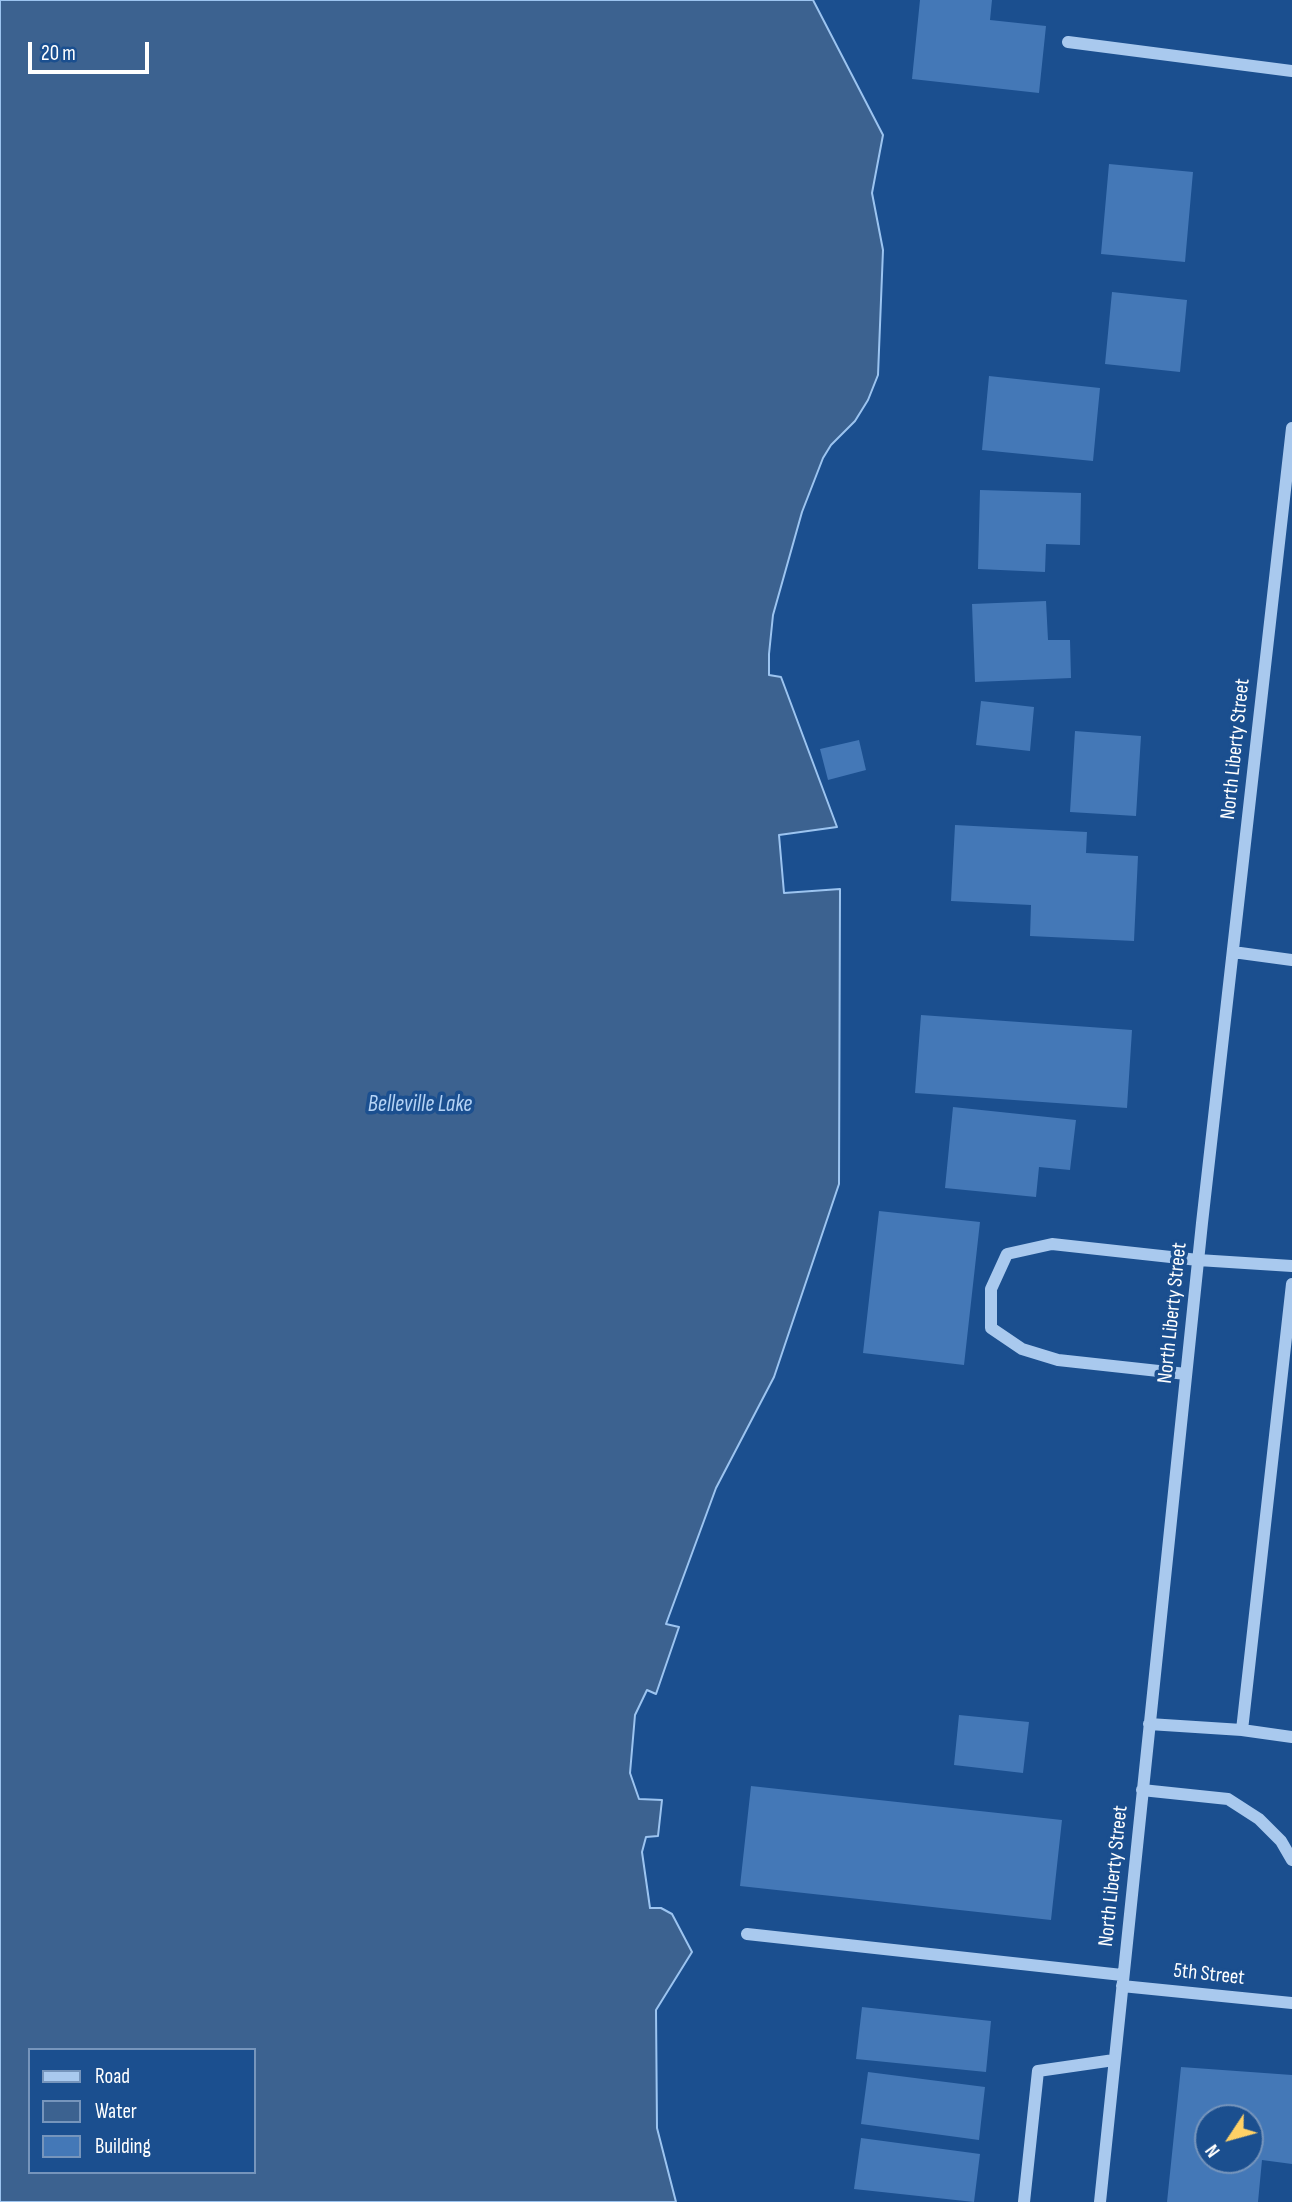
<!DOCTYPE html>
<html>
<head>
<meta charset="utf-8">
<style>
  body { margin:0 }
  #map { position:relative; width:1292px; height:2202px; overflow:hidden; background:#1b4f8f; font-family:"Sofia Sans Condensed",sans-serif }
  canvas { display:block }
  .legend { position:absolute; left:28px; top:2048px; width:228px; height:126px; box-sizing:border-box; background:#1b4f8f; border:2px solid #7695bc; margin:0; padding:9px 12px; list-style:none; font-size:21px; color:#fff }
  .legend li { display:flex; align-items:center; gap:14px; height:35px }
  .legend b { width:35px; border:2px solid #7695bc }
  .north { position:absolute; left:1194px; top:2104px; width:70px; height:70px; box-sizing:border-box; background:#1b4f8f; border:2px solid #7695bc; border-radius:50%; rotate:234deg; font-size:19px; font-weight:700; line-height:28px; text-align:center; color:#fff }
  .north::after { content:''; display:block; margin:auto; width:24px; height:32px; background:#ffd166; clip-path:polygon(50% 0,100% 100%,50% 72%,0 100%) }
  .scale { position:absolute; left:28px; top:42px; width:121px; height:32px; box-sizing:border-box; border:4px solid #fff; border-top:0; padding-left:9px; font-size:21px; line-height:24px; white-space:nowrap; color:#fff; -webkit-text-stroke:5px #1b4f8f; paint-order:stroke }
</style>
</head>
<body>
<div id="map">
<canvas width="1292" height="2202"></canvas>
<ul class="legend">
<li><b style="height:9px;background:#a9c9ee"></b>Road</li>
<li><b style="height:19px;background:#3c6290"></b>Water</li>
<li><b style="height:19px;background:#4478b7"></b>Building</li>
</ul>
<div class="north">N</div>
<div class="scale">20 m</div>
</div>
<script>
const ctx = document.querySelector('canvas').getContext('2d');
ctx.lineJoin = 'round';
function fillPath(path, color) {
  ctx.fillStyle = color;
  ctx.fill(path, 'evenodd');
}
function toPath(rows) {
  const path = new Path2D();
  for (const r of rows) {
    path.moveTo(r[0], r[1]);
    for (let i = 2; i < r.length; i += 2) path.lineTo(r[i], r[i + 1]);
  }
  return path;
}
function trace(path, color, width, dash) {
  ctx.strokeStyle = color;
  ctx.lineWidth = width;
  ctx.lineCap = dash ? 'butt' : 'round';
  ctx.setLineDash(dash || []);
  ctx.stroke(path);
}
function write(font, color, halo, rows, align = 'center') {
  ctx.font = font + ' "Sofia Sans Condensed",sans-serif';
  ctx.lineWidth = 7;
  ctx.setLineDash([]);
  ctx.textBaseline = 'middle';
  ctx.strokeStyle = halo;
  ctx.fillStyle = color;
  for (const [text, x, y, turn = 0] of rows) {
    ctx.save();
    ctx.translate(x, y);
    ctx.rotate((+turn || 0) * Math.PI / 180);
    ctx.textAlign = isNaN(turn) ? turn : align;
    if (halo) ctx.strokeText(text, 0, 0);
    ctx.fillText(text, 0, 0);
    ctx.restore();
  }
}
const water = toPath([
  [0,0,813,0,883,135,872,193,883,250,878,375,868,400,855,421,831,445,823,458,802,512,773,615,769,654,769,675,781,677,837,827,779,835,784,893,840,889,839,1184,774,1377,716,1488,666,1624,679,1627,656,1694,647,1690,635,1715,630,1773,639,1799,662,1800,658,1836,646,1837,642,1852,650,1908,661,1908,672,1914,692,1952,656,2010,657,2128,676,2202,0,2202,0,0],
  [30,2050,254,2050,254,2172,30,2172,30,2050]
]);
fillPath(water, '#3c6290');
trace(water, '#9cc4f0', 2);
fillPath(toPath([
  [920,0,992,0,990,20,1046,26,1039,93,912,79],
  [1109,164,1193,172,1185,262,1101,254],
  [1112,292,1187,300,1180,372,1105,364],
  [989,376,1100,388,1093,461,982,450],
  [980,490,1081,493,1080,545,1046,544,1045,572,978,569],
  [1046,601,1048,640,1070,640,1071,678,975,682,972,604],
  [981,701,1034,707,1030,751,976,745],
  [1075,731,1141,736,1136,816,1070,812],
  [859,740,866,770,828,780,820,749],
  [955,825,1087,832,1086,853,1138,856,1134,941,1030,936,1031,905,951,901],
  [921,1015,1132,1030,1127,1108,915,1093],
  [953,1107,1076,1120,1070,1170,1039,1167,1036,1197,945,1188],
  [879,1211,980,1222,964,1365,863,1353],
  [959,1715,1029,1722,1023,1773,954,1765],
  [751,1786,1062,1820,1051,1920,740,1886],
  [862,2007,991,2021,986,2072,856,2059],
  [1181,2067,1292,2075,1292,2164,1262,2160,1258,2202,1167,2202],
  [1208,2118,1250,2118,1250,2160,1208,2160],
  [868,2072,985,2087,979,2140,861,2124],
  [861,2138,980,2154,974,2202,854,2189]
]), '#4478b7');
trace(toPath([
  [1068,42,1292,71],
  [1233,952,1292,960],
  [1186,1374,1058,1360,1022,1349,991,1328,991,1289,1007,1254,1052,1244,1198,1260,1292,1266],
  [1149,1724,1242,1730,1292,1737],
  [1242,1730,1292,1284],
  [1142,1790,1228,1799,1259,1819,1281,1841,1292,1860],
  [747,1934,1122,1975],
  [1122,1986,1292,2003],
  [1024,2202,1038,2071,1114,2060],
  [1100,2202,1202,1223,1292,428]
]), '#a9c9ee', 12);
write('21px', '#fff', '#1b4f8f', [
  ["North Liberty Street",1236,749,-84],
  ["North Liberty Street",1173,1313,-84],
  ["North Liberty Street",1114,1876,-84],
  ["5th Street",1209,1975,6]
]);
write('italic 23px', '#b5d3f5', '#1b4f8f', [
  ["Belleville Lake",420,1105]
]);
</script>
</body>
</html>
